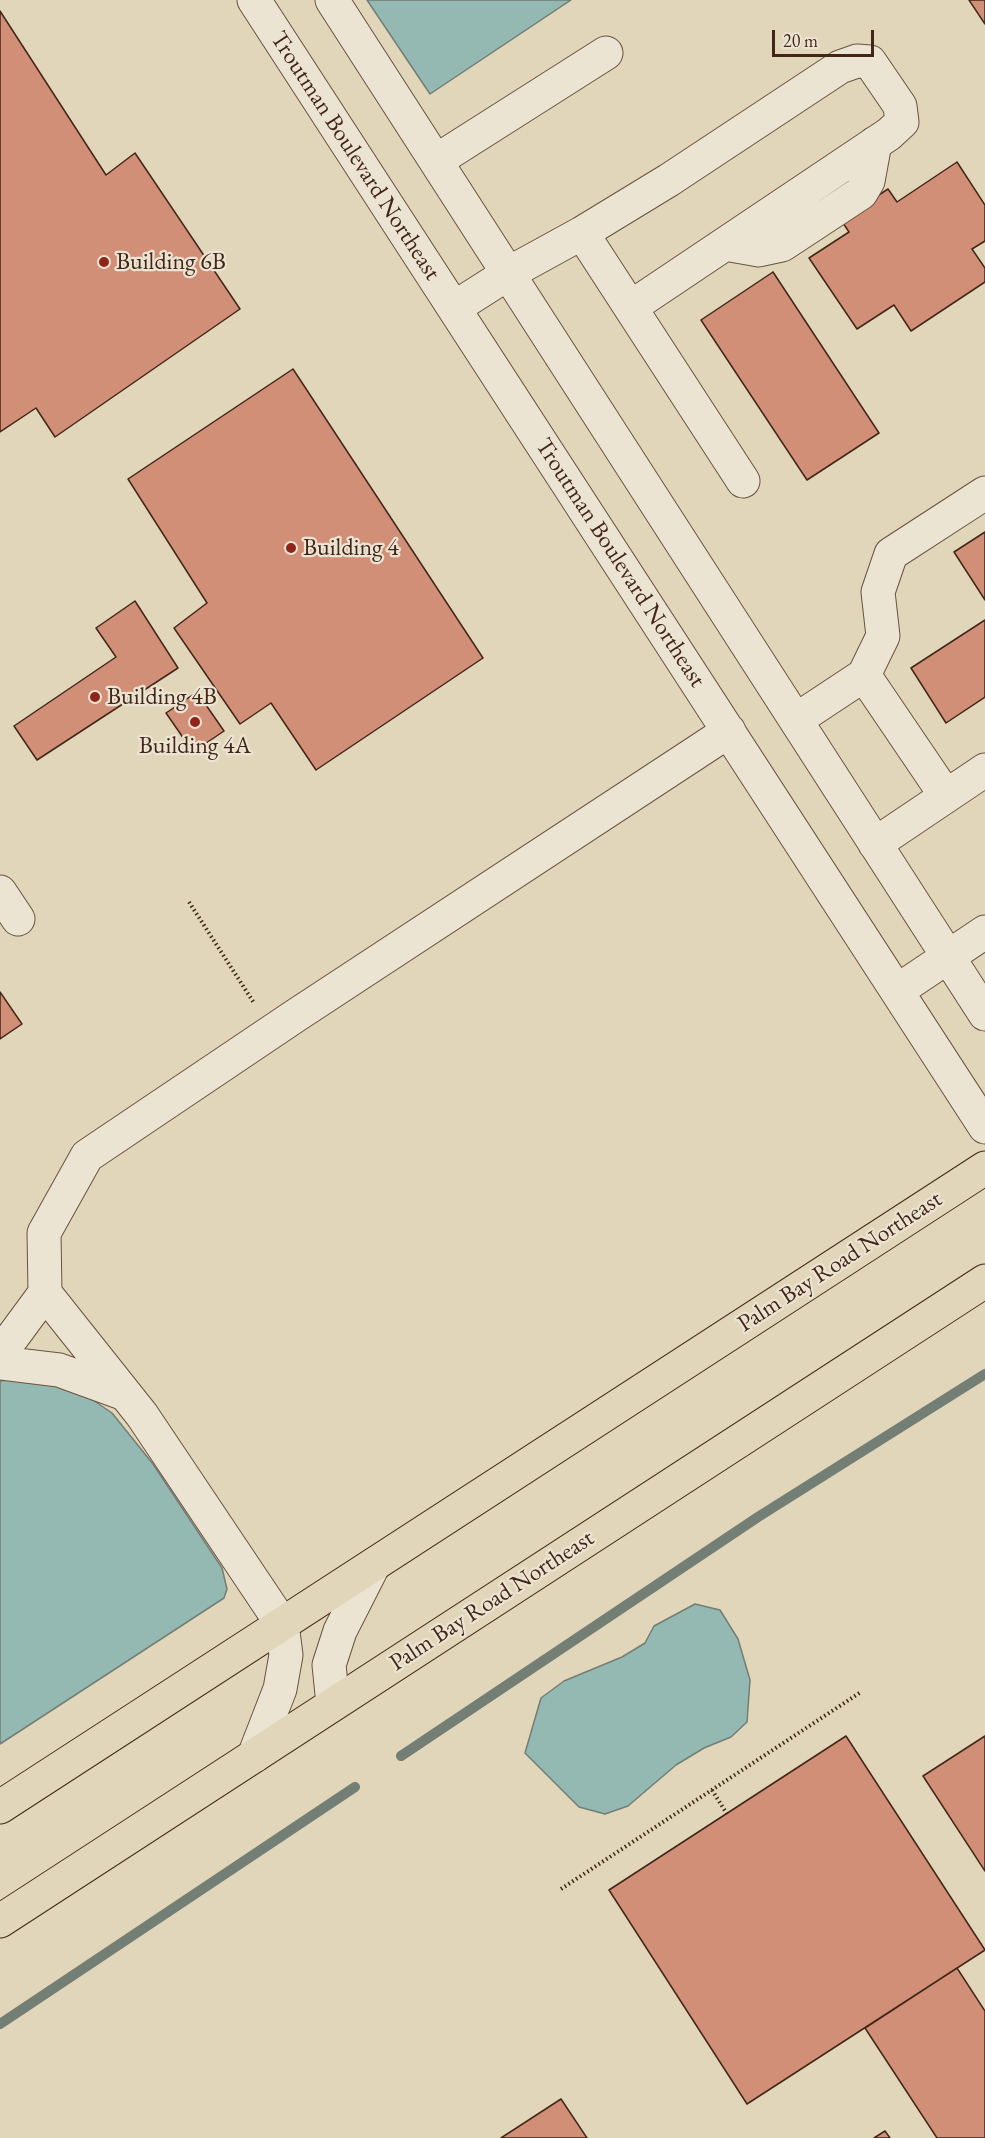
<!DOCTYPE html>
<html>
<head>
<meta charset="utf-8">
<style>
  body { margin:0 }
  #map { position:relative; width:985px; height:2138px; overflow:hidden; background:#e1d6ba; font-family:"EB Garamond",serif }
  canvas { display:block }
  .scale { position:absolute; left:772px; top:30px; width:102px; height:27px; box-sizing:border-box; border:3px solid #422618; border-top:0; padding-left:8px; font-size:18px; line-height:21px; white-space:nowrap; color:#422618; -webkit-text-stroke:4px #ece4d2; paint-order:stroke }
</style>
</head>
<body>
<div id="map">
<canvas width="985" height="2138"></canvas>
<div class="scale">20 m</div>
</div>
<script>
const ctx = document.querySelector('canvas').getContext('2d');
ctx.lineJoin = 'round';
function fillPath(path, color) {
  ctx.fillStyle = color;
  ctx.fill(path, 'evenodd');
}
function toPath(rows) {
  const path = new Path2D();
  for (const r of rows) {
    path.moveTo(r[0], r[1]);
    for (let i = 2; i < r.length; i += 2) path.lineTo(r[i], r[i + 1]);
  }
  return path;
}
function trace(path, color, width, dash) {
  ctx.strokeStyle = color;
  ctx.lineWidth = width;
  ctx.lineCap = dash ? 'butt' : 'round';
  ctx.setLineDash(dash || []);
  ctx.stroke(path);
}
function write(font, color, halo, rows, align = 'center') {
  ctx.font = font + ' "EB Garamond",serif';
  ctx.lineWidth = 4.5;
  ctx.setLineDash([]);
  ctx.textBaseline = 'middle';
  ctx.strokeStyle = halo;
  ctx.fillStyle = color;
  for (const [text, x, y, turn = 0] of rows) {
    ctx.save();
    ctx.translate(x, y);
    ctx.rotate((+turn || 0) * Math.PI / 180);
    ctx.textAlign = isNaN(turn) ? turn : align;
    if (halo) ctx.strokeText(text, 0, 0);
    ctx.fillText(text, 0, 0);
    ctx.restore();
  }
}
const water = toPath([
  [367,0,571,0,430,94,367,0],
  [22,1378,71,1385,112,1413,153,1464,222,1568,227,1589,224,1598,0,1744,0,1381,22,1378],
  [695,1604,720,1610,738,1639,750,1680,747,1722,731,1737,704,1748,676,1765,628,1806,605,1814,579,1807,525,1753,541,1698,564,1681,622,1657,645,1643,654,1626,695,1604]
]);
fillPath(water, '#94b9b2');
trace(water, '#737e74', 1.5);
trace(toPath([
  [401,1756,758,1517,985,1374],
  [0,2024,355,1787]
]), '#737e74', 10);
const building = toPath([
  [969,0,985,0,985,24,969,0],
  [0,11,106,175,135,153,240,309,55,437,36,408,0,432,0,11],
  [957,162,985,205,985,241,972,249,985,268,985,282,911,331,894,305,857,329,809,258,849,232,841,220,888,189,897,202,957,162],
  [773,272,879,433,807,480,701,320,773,272],
  [293,369,483,658,316,770,271,703,240,724,174,628,207,603,128,479,293,369],
  [985,532,985,600,954,552,985,532],
  [135,601,178,668,37,760,14,726,116,657,96,628,135,601],
  [985,620,985,697,946,723,911,668,985,620],
  [197,692,224,731,193,752,166,713,197,692],
  [0,992,22,1024,0,1039,0,992],
  [846,1736,985,1950,747,2104,609,1890,846,1736],
  [985,1736,985,1871,923,1776,985,1736],
  [957,1968,985,2011,985,2138,937,2138,865,2028,957,1968],
  [561,2099,587,2138,501,2138,561,2099],
  [885,2131,890,2138,874,2138,885,2131]
]);
fillPath(building, '#d18f78');
trace(building, '#422618', 1.5);
const minor = toPath([
  [254,0,985,1127],
  [332,0,985,1014],
  [436,161,606,53],
  [582,233,669,180,840,67,857,61,870,62,900,106,902,122,889,134,631,307],
  [725,244,759,250,782,245,861,193,868,181,875,143],
  [454,308,509,273,582,233,743,481],
  [864,675,946,796],
  [796,720,864,675,883,636,878,592,891,554,985,493],
  [875,844,985,770],
  [0,892,18,919],
  [897,991,985,932],
  [0,1354,45,1293],
  [0,1363,59,1370,125,1394],
  [333,1704,329,1665,340,1631,373,1566],
  [254,1756,280,1689,286,1655,282,1624,142,1415,45,1293,44,1233,87,1156,295,1016,729,731]
]);
const major = toPath([
  [0,1807,985,1168],
  [0,1921,985,1281]
]);
trace(minor, '#6a5240', 35);
trace(major, '#422618', 35);
trace(toPath([
  [189,902,254,1003],
  [712,1790,727,1814],
  [561,1889,861,1692]
]), '#422618', 4, [1.5, 3]);
trace(minor, '#ece4d2', 33);
trace(major, '#e1d6ba', 33);
for (const [x, y, r, color] of [
  [104,262,6,"#8f2418"],
  [291,548,6,"#8f2418"],
  [95,697,6,"#8f2418"],
  [195,722,6,"#8f2418"]
]) {
  const dot = new Path2D();
  dot.arc(x, y, r, 0, 2 * Math.PI);
  ctx.fillStyle = color;
  ctx.fill(dot);
  trace(dot, '#ece4d2', 2);
}
write('24px', '#422618', '#ece4d2', [
  ["Troutman Boulevard Northeast",355,156,57],
  ["Troutman Boulevard Northeast",620,563,57],
  ["Palm Bay Road Northeast",840,1262,-33],
  ["Palm Bay Road Northeast",492,1601,-33]
]);
write('24px', '#422618', '#ece4d2', [
  ["Building 6B",116,262],
  ["Building 4",303,548],
  ["Building 4B",107,697],
  ["Building 4A",195,746,"center"]
], 'left');
</script>
</body>
</html>
